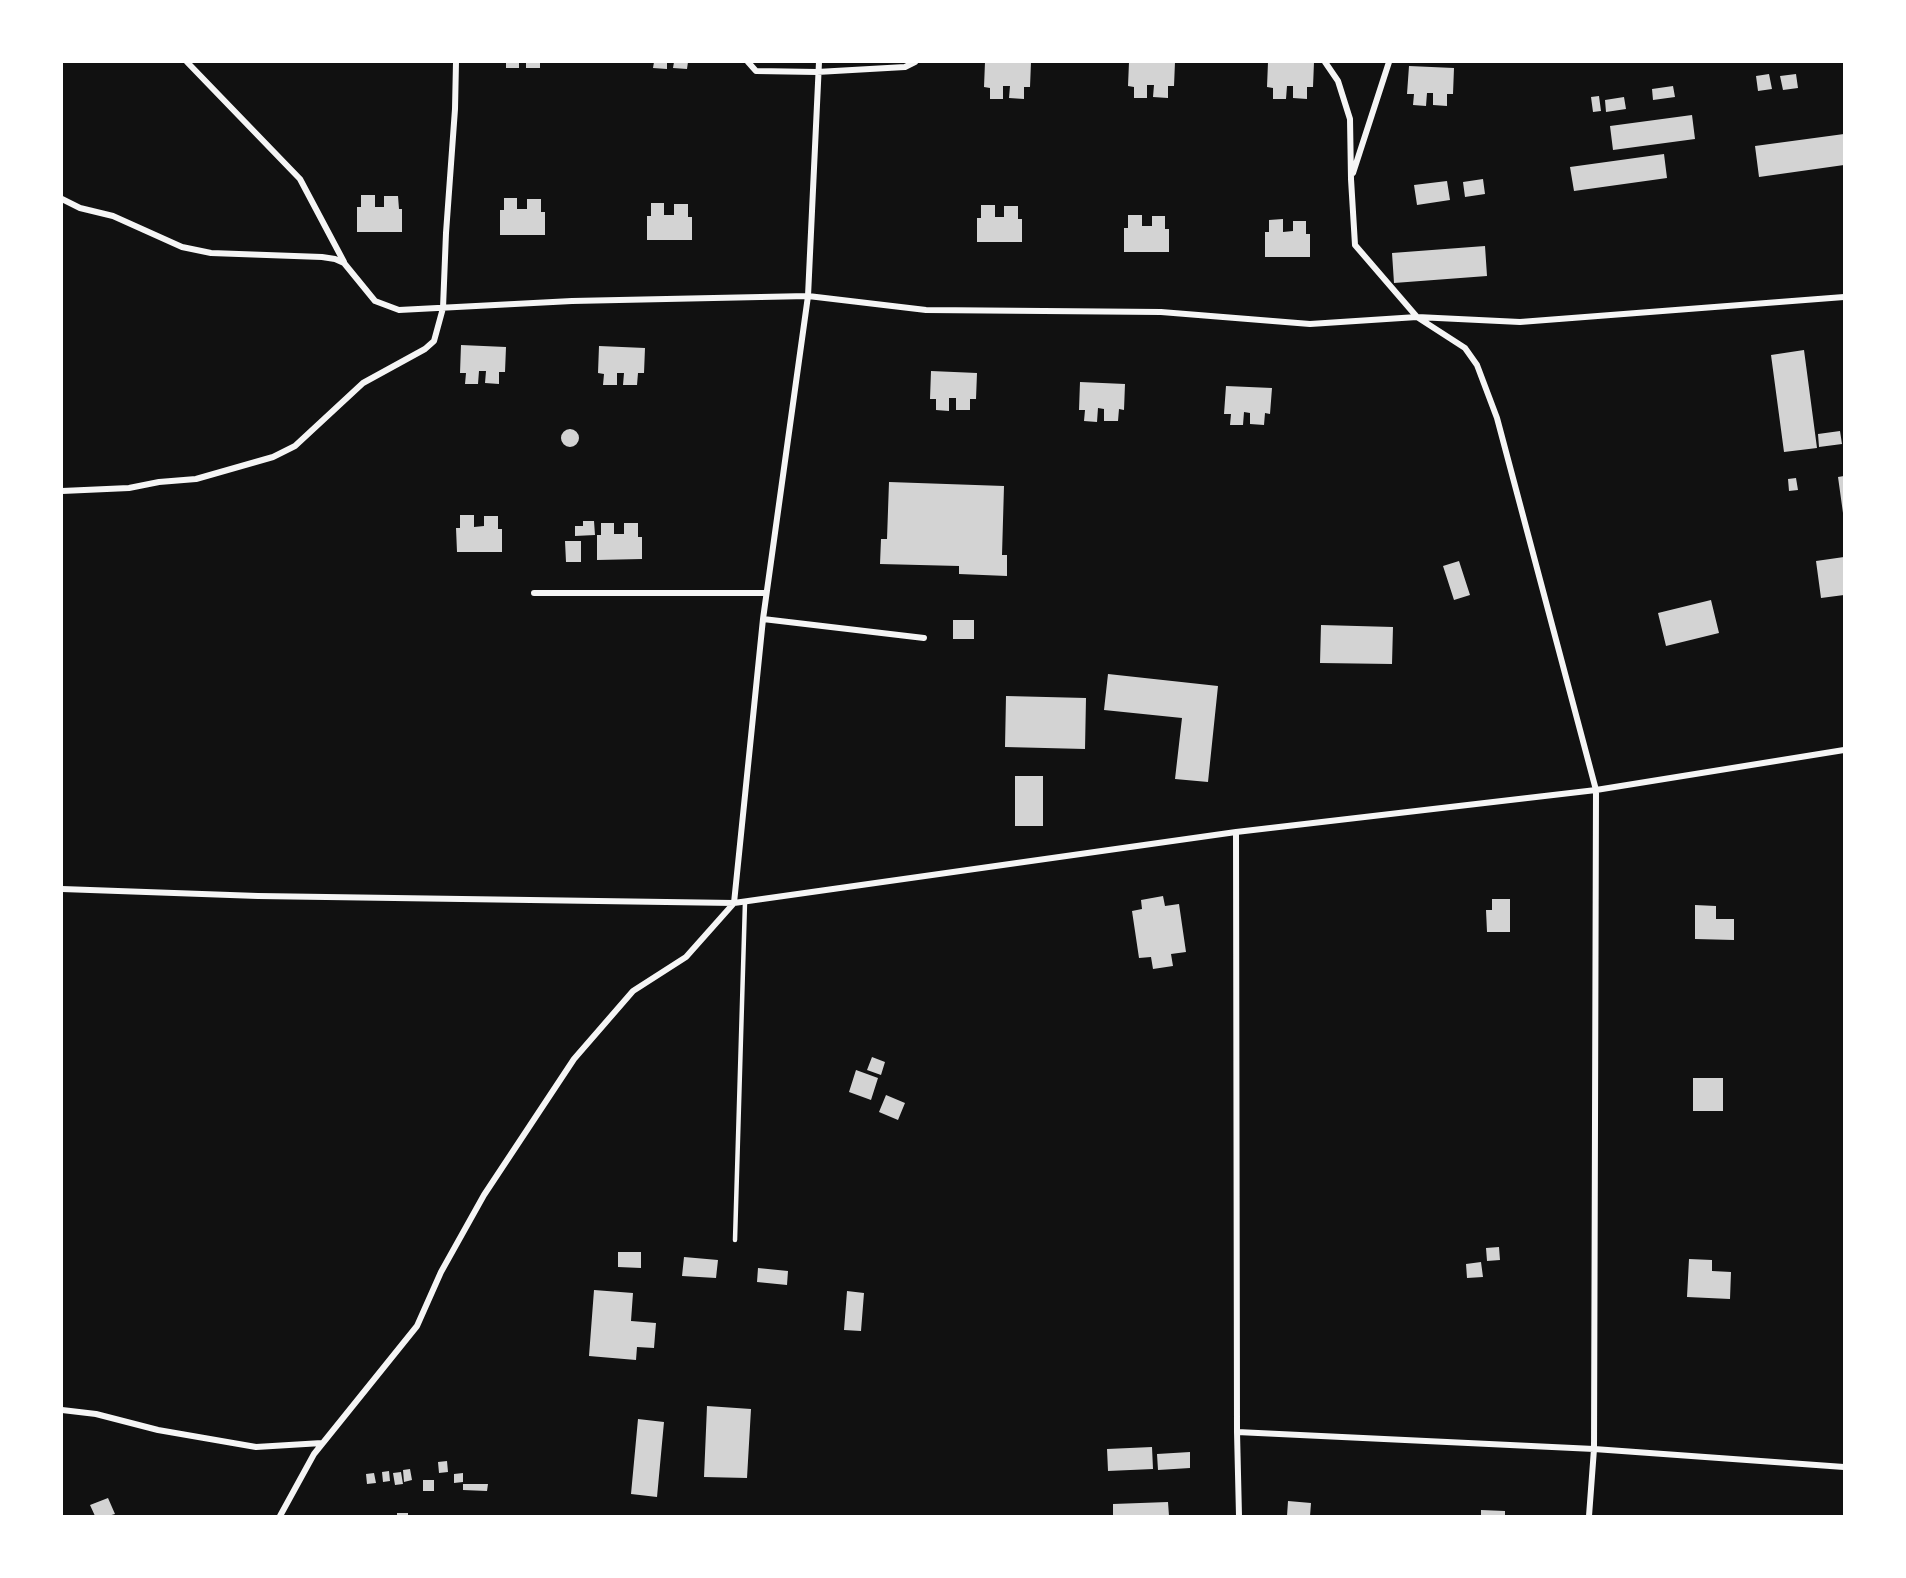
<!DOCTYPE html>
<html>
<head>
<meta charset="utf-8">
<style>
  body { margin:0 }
  #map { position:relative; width:1906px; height:1578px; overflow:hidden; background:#111; font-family:"DM Sans",sans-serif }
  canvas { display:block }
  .frame { position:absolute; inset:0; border:63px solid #fff; pointer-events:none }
</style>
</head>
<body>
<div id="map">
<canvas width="1906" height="1578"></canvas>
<div class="frame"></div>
</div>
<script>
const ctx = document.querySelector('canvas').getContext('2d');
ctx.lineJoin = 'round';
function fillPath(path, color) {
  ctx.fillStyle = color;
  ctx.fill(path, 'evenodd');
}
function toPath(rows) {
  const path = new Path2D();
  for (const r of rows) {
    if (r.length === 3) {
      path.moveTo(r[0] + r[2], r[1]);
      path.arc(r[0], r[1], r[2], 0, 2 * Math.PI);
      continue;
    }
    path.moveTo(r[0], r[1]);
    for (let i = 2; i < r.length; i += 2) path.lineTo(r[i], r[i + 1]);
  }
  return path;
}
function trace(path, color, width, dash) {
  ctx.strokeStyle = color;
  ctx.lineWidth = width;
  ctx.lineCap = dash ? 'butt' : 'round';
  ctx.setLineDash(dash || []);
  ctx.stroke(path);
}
fillPath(toPath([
  [506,62,519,62,519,68,506,68],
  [526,62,540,62,540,68,526,68],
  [654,62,667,62,667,69,653,68],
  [674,62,688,62,687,69,673,68],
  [985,62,1031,62,1030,87,1024,87,1024,99,1009,98,1010,86,1003,86,1003,99,990,99,990,88,984,87],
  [1129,62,1175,62,1174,86,1168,86,1168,98,1153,97,1154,85,1147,85,1147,98,1134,98,1134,87,1128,86],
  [1268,62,1314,62,1313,87,1307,87,1307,99,1293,98,1293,86,1287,86,1286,99,1273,99,1273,88,1267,87],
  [1409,66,1454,68,1453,94,1447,94,1447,106,1433,105,1433,93,1427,93,1426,106,1413,105,1414,94,1407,94],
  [1769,74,1772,89,1758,91,1756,76],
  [1796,74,1798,88,1783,90,1780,76],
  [1673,86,1675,97,1653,100,1652,89],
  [1599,96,1601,111,1593,112,1591,97],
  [1624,97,1626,109,1606,112,1605,100],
  [1692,115,1695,139,1613,150,1610,126],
  [1844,134,1844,165,1759,177,1755,146],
  [1664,154,1667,178,1574,191,1570,167],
  [1483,179,1485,194,1465,197,1463,182],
  [1447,181,1450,200,1417,205,1414,185],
  [361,195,375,195,375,207,384,207,384,196,398,196,399,209,402,209,402,232,357,232,357,207,361,207],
  [504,198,517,198,517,209,527,209,527,199,541,199,541,212,545,212,545,235,500,235,500,210,504,210],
  [651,203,664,203,664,215,674,215,674,204,688,204,688,217,692,217,692,240,647,240,647,216,651,216],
  [981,205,995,205,995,217,1004,217,1004,206,1018,206,1018,219,1022,219,1022,242,977,242,977,218,981,218],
  [1128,215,1142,215,1142,226,1152,226,1152,216,1165,216,1165,229,1169,229,1169,252,1124,252,1124,228,1128,228],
  [1283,219,1283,232,1293,231,1293,221,1306,221,1306,234,1310,234,1310,257,1265,257,1265,232,1269,232,1269,220],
  [1485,246,1487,276,1394,283,1392,253],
  [461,345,506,347,505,372,499,372,499,384,485,383,486,371,479,371,478,384,465,384,466,373,460,373],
  [599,346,645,348,644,373,638,373,637,385,623,385,624,373,617,373,617,385,603,385,604,374,598,373],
  [1804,350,1817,448,1784,452,1771,355],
  [931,371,977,373,976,399,970,399,970,410,956,410,956,398,949,398,949,411,936,410,936,399,930,399],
  [1080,382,1125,384,1124,410,1119,409,1118,421,1104,421,1104,409,1098,408,1097,422,1084,421,1085,410,1079,410],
  [1226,386,1272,388,1270,414,1265,413,1264,425,1250,424,1250,413,1244,412,1243,425,1230,425,1231,414,1224,414],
  [570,438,9],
  [1840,431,1842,444,1819,447,1818,434],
  [1844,476,1844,513,1843,513,1838,477],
  [1796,478,1798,490,1789,491,1788,479],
  [889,482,1004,486,1002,555,1007,555,1007,576,959,574,959,566,880,564,881,539,887,539],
  [460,515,474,515,474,527,484,526,484,516,498,516,498,529,502,529,502,552,457,552,456,528,460,528],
  [583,521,594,521,595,535,575,536,575,526,583,526],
  [601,523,614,523,614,534,624,534,624,523,638,523,638,537,642,537,642,559,597,560,597,535,601,535],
  [565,541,581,541,581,562,566,562],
  [1844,557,1844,595,1821,598,1816,561],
  [1459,561,1470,595,1454,600,1443,566],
  [1711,600,1719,633,1666,646,1658,613],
  [953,620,974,620,974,639,953,639],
  [1321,625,1393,627,1392,664,1320,663],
  [1108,674,1218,686,1208,782,1175,779,1182,718,1104,710],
  [1006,696,1086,698,1085,749,1005,747],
  [1015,776,1043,776,1043,826,1015,826],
  [1163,896,1165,906,1179,904,1186,952,1171,954,1173,966,1153,969,1151,957,1139,958,1132,911,1142,909,1141,900],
  [1492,899,1510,899,1510,932,1487,932,1486,910,1492,910],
  [1695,905,1716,906,1716,919,1734,919,1734,940,1695,939],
  [872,1057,885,1062,881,1075,867,1070],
  [856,1070,878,1078,871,1100,849,1092],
  [1693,1078,1723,1078,1723,1111,1693,1111],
  [886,1095,905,1103,898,1120,879,1112],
  [1499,1247,1500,1260,1487,1261,1486,1248],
  [618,1252,641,1252,641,1268,618,1267],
  [684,1257,718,1260,716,1278,682,1276],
  [1689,1259,1712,1260,1712,1271,1731,1272,1730,1299,1687,1297],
  [1481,1262,1483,1277,1467,1278,1466,1264],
  [758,1268,788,1271,787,1285,757,1282],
  [594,1290,633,1293,631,1321,656,1323,654,1348,637,1347,636,1360,589,1356],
  [847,1291,864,1293,861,1331,844,1330],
  [707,1406,751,1409,747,1478,704,1477],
  [638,1419,664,1422,657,1497,631,1494],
  [1152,1447,1153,1469,1108,1471,1107,1449],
  [1190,1452,1190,1468,1158,1470,1157,1454],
  [447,1461,448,1472,439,1473,438,1462],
  [410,1469,412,1480,404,1482,403,1470],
  [389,1471,390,1481,383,1482,382,1472],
  [401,1472,403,1484,395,1485,393,1473],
  [374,1473,376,1483,367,1484,366,1474],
  [463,1473,463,1482,454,1483,454,1474],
  [423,1480,434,1480,434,1491,423,1491],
  [463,1484,488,1484,487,1491,463,1490],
  [108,1498,115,1514,108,1516,95,1516,90,1505],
  [1288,1501,1311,1503,1310,1516,1287,1516],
  [1168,1502,1169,1516,1113,1516,1113,1504],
  [1481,1510,1505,1511,1505,1516,1481,1516],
  [397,1513,408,1513,408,1516,397,1516]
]), '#d3d3d3');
trace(toPath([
  [735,1240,745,902]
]), '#f5f5f5', 4.5);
trace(toPath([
  [187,62,300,179,344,262],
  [748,62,756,71,817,72,905,67,915,62],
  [1325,62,1338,81,1350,119,1351,179,1355,245,1417,317,1465,348,1477,365,1497,418,1596,790,1594,1449,1589,1516],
  [1353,173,1389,62],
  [62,199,80,208,113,216,182,247,211,253,322,257,335,259,344,263,375,301,399,310,572,301,808,296,926,310,1161,312,1310,324,1417,317,1520,322,1844,297],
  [62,491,129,488,159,482,196,479,273,457,295,446,363,383,425,349,434,341,443,308,446,233,455,109,456,62],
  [534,593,766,593],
  [763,619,924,638],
  [1236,832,1237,1432,1239,1516],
  [62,889,258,896,734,903,1236,832,1596,790,1844,750],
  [62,1410,96,1414,158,1430,256,1447,322,1443],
  [1237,1432,1594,1449,1844,1467],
  [280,1516,314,1454,417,1326,441,1272,484,1195,574,1059,633,991,686,957,734,903,763,619,808,296,819,62]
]), '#f5f5f5', 6);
</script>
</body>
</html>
